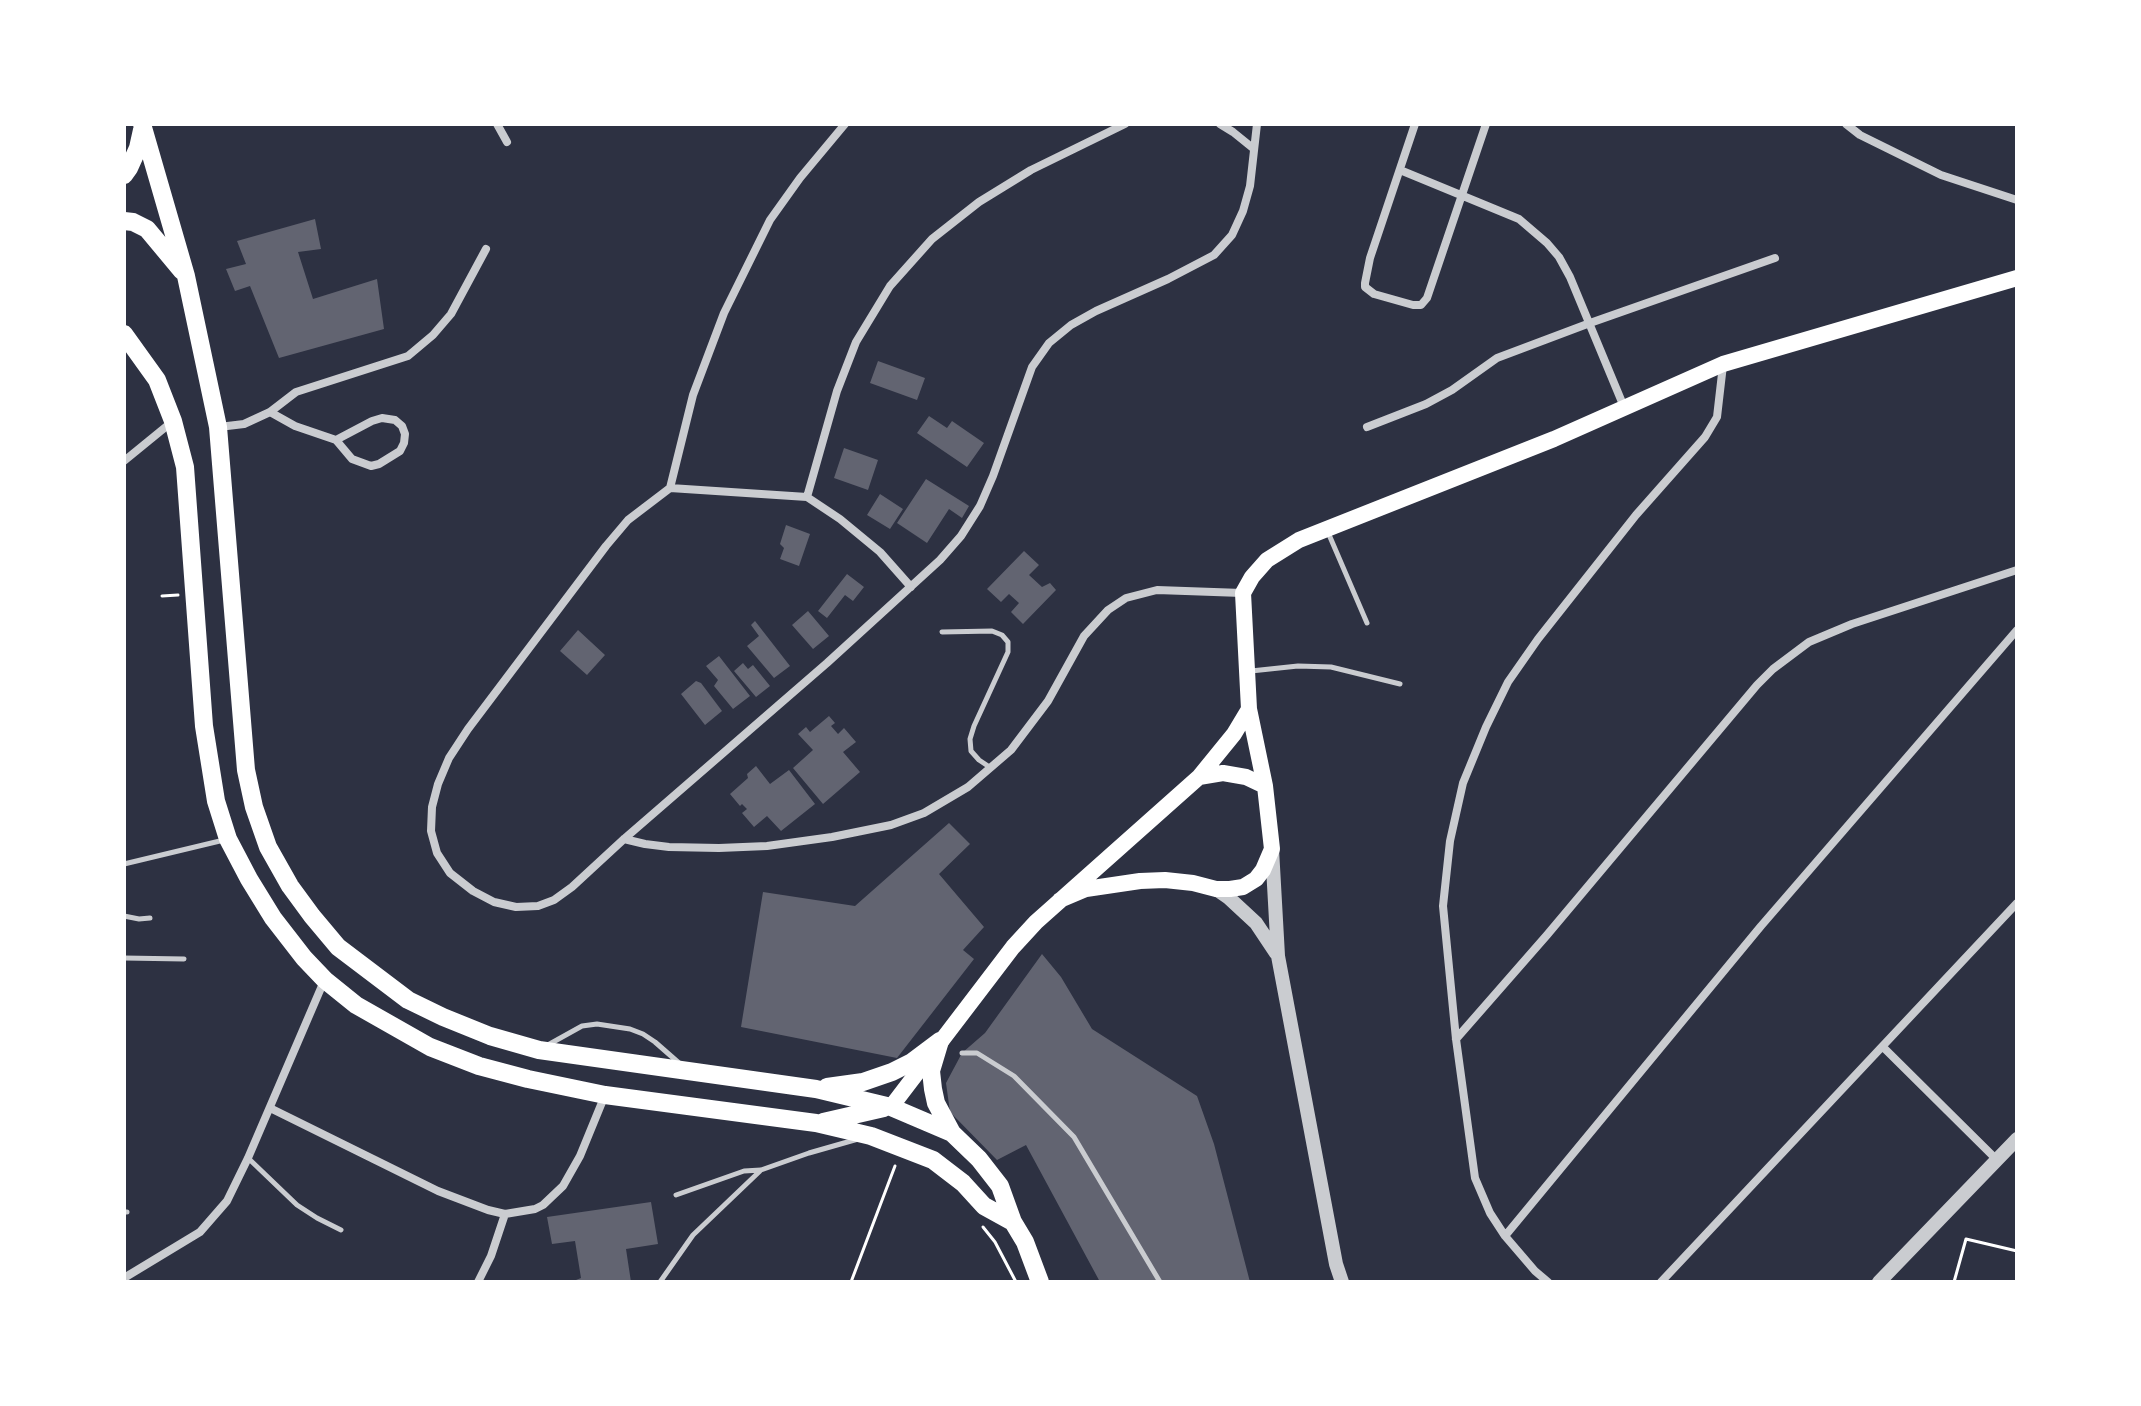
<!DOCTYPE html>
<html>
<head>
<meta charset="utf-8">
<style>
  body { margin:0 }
  #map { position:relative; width:2141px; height:1406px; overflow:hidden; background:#2d3142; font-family:"Public Sans",sans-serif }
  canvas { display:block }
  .frame { position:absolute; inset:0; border:126px solid #fff; pointer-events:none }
</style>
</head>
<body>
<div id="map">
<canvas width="2141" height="1406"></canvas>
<div class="frame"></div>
</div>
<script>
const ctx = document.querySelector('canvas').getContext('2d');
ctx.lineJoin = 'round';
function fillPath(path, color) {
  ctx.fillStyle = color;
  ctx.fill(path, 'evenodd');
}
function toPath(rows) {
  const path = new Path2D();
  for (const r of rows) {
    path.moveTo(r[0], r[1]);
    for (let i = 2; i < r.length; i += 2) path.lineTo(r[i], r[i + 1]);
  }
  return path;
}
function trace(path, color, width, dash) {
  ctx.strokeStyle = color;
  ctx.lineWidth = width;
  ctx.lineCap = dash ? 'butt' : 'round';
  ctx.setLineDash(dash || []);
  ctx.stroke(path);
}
fillPath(toPath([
  [315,219,321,249,298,252,313,299,377,279,384,329,279,358,250,286,235,291,226,269,246,264,237,241],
  [878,361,925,378,917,400,870,383],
  [929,416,947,428,952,421,984,443,967,467,917,433],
  [844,448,878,460,868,490,834,478],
  [926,479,969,506,962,518,949,509,927,543,897,523],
  [880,494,903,509,890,529,867,515],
  [786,525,810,534,799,566,780,559,784,548,780,544],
  [1024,551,1039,565,1029,575,1042,587,1050,583,1056,590,1023,624,1011,612,1019,603,1009,594,1001,602,987,589],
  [847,574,864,587,853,601,845,595,827,618,818,611],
  [808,611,829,636,813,649,792,625],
  [755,621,790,666,774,678,747,646,759,636,751,625],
  [578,630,605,655,587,675,560,651],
  [719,656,750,696,733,709,714,686,718,680,706,666],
  [743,663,748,669,753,665,770,686,756,697,734,671],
  [696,681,701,683,722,711,705,725,681,694],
  [829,716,835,723,831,726,838,734,844,728,856,742,843,752,860,772,823,804,793,768,813,750,798,734,806,727,810,732],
  [756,766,770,784,789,770,815,804,781,831,767,816,754,827,742,813,747,809,742,804,740,806,730,794,748,778,747,774],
  [949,823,970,844,939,874,984,927,963,950,974,959,897,1058,741,1027,763,892,855,906],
  [1042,954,1061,977,1092,1029,1197,1096,1214,1144,1250,1282,1100,1282,1026,1145,997,1160,950,1112,946,1083,962,1053,985,1033],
  [651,1202,658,1244,626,1249,631,1282,571,1282,581,1278,575,1241,552,1244,547,1217]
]), '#626471');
trace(toPath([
  [162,596,178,595],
  [983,1227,995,1242,1016,1282],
  [851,1282,895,1166],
  [1954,1282,1966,1239,2017,1251]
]), '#fff', 3);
trace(toPath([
  [1327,530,1367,623],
  [942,632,992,631,1002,635,1008,642,1008,652,974,726,970,739,971,751,979,760,991,768],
  [1251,671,1298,666,1331,667,1400,684],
  [124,864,224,840],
  [124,916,139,919,150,918],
  [124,958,184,959],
  [546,1046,582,1026,597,1024,630,1029,643,1034,655,1042,679,1063],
  [962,1053,977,1053,1014,1076,1074,1137,1160,1282],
  [248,1158,297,1205,317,1218,341,1230],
  [676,1195,744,1171,761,1170,809,1153,858,1139],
  [124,1212,127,1212],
  [660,1282,693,1235,760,1171]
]), '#caccd0', 5);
trace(toPath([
  [497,124,507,142],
  [845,124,800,178,770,220,724,313,693,395,670,488,628,520,606,546,468,729,449,758,438,784,432,807,431,831,437,853,450,873,473,891,494,902,516,907,538,906,554,900,572,887,624,839,827,663,940,560,961,536,980,506,993,476,1032,367,1049,343,1071,325,1096,311,1168,279,1214,255,1232,235,1243,211,1250,186,1257,124],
  [1220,124,1233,132,1254,149],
  [1415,124,1370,258,1365,283,1365,287,1374,294,1413,305,1421,305,1427,298,1486,124],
  [1846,124,1860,135,1941,175,2017,200],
  [1400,170,1519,219,1547,243,1559,257,1570,277,1624,407],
  [270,412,295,426,336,440,352,459,371,466,379,464,400,451,404,443,405,434,402,426,395,420,382,418,372,421,336,440],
  [219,427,244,424,270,412,296,392,408,356,433,335,451,314,486,249],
  [1367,427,1426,404,1452,390,1497,358,1590,323,1775,258],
  [124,461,173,421],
  [670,488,807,497,840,519,880,552,911,587],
  [807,497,837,391,856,342,890,286,932,239,979,202,1031,170,1125,124],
  [624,839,645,844,669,847,719,848,767,846,832,837,891,825,924,813,968,787,1011,750,1048,701,1084,636,1108,610,1126,598,1157,590,1242,593],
  [1456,1039,1547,935,1757,685,1773,669,1809,642,1852,624,2017,570],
  [1883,1047,1997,1160],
  [270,1108,438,1191,488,1210,505,1214,535,1209,543,1205,563,1186,580,1156,605,1095],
  [1505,1236,1761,926,2017,630],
  [124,1278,200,1232,227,1201,248,1158,324,981],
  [478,1282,491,1256,505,1214],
  [1548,1282,1535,1271,1505,1236,1490,1213,1475,1178,1456,1039,1443,906,1450,841,1463,783,1486,727,1508,682,1538,639,1636,515,1705,437,1717,417,1723,365],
  [1661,1282,2017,903]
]), '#caccd0', 8);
trace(toPath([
  [1272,849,1278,956,1336,1264,1342,1282],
  [1216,889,1229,898,1256,923,1276,953],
  [1879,1282,2017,1139]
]), '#caccd0', 14);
trace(toPath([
  [1199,777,1223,773,1246,777,1265,786],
  [1060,900,1086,889,1140,881,1165,880,1193,883,1216,889,1230,889,1243,887,1256,879,1263,870,1272,849,1265,786,1249,709,1243,593,1252,577,1267,560,1299,540,1554,439,1723,364,2017,278],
  [891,1107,1013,947,1036,922,1199,777,1234,734,1249,709]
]), '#fff', 16);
trace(toPath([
  [142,124,186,276,218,427,246,770,254,807,268,847,290,886,312,916,338,947,408,1000,443,1017,490,1036,539,1050,816,1089,891,1107,952,1133,979,1159,1000,1186,1013,1222,1025,1242,1040,1282],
  [124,175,129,168,138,148,142,130],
  [124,221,133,222,147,229,182,271],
  [124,334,157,380,173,421,185,467,204,726,216,801,228,839,249,879,273,918,304,958,325,980,356,1005,430,1047,479,1066,528,1079,605,1095,816,1123,871,1136,933,1160,963,1183,984,1206,1013,1222],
  [940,1041,931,1071,933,1089,936,1103,952,1133],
  [827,1087,863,1082,892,1072,912,1062,940,1041],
  [823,1122,884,1108]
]), '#fff', 18);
</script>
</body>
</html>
